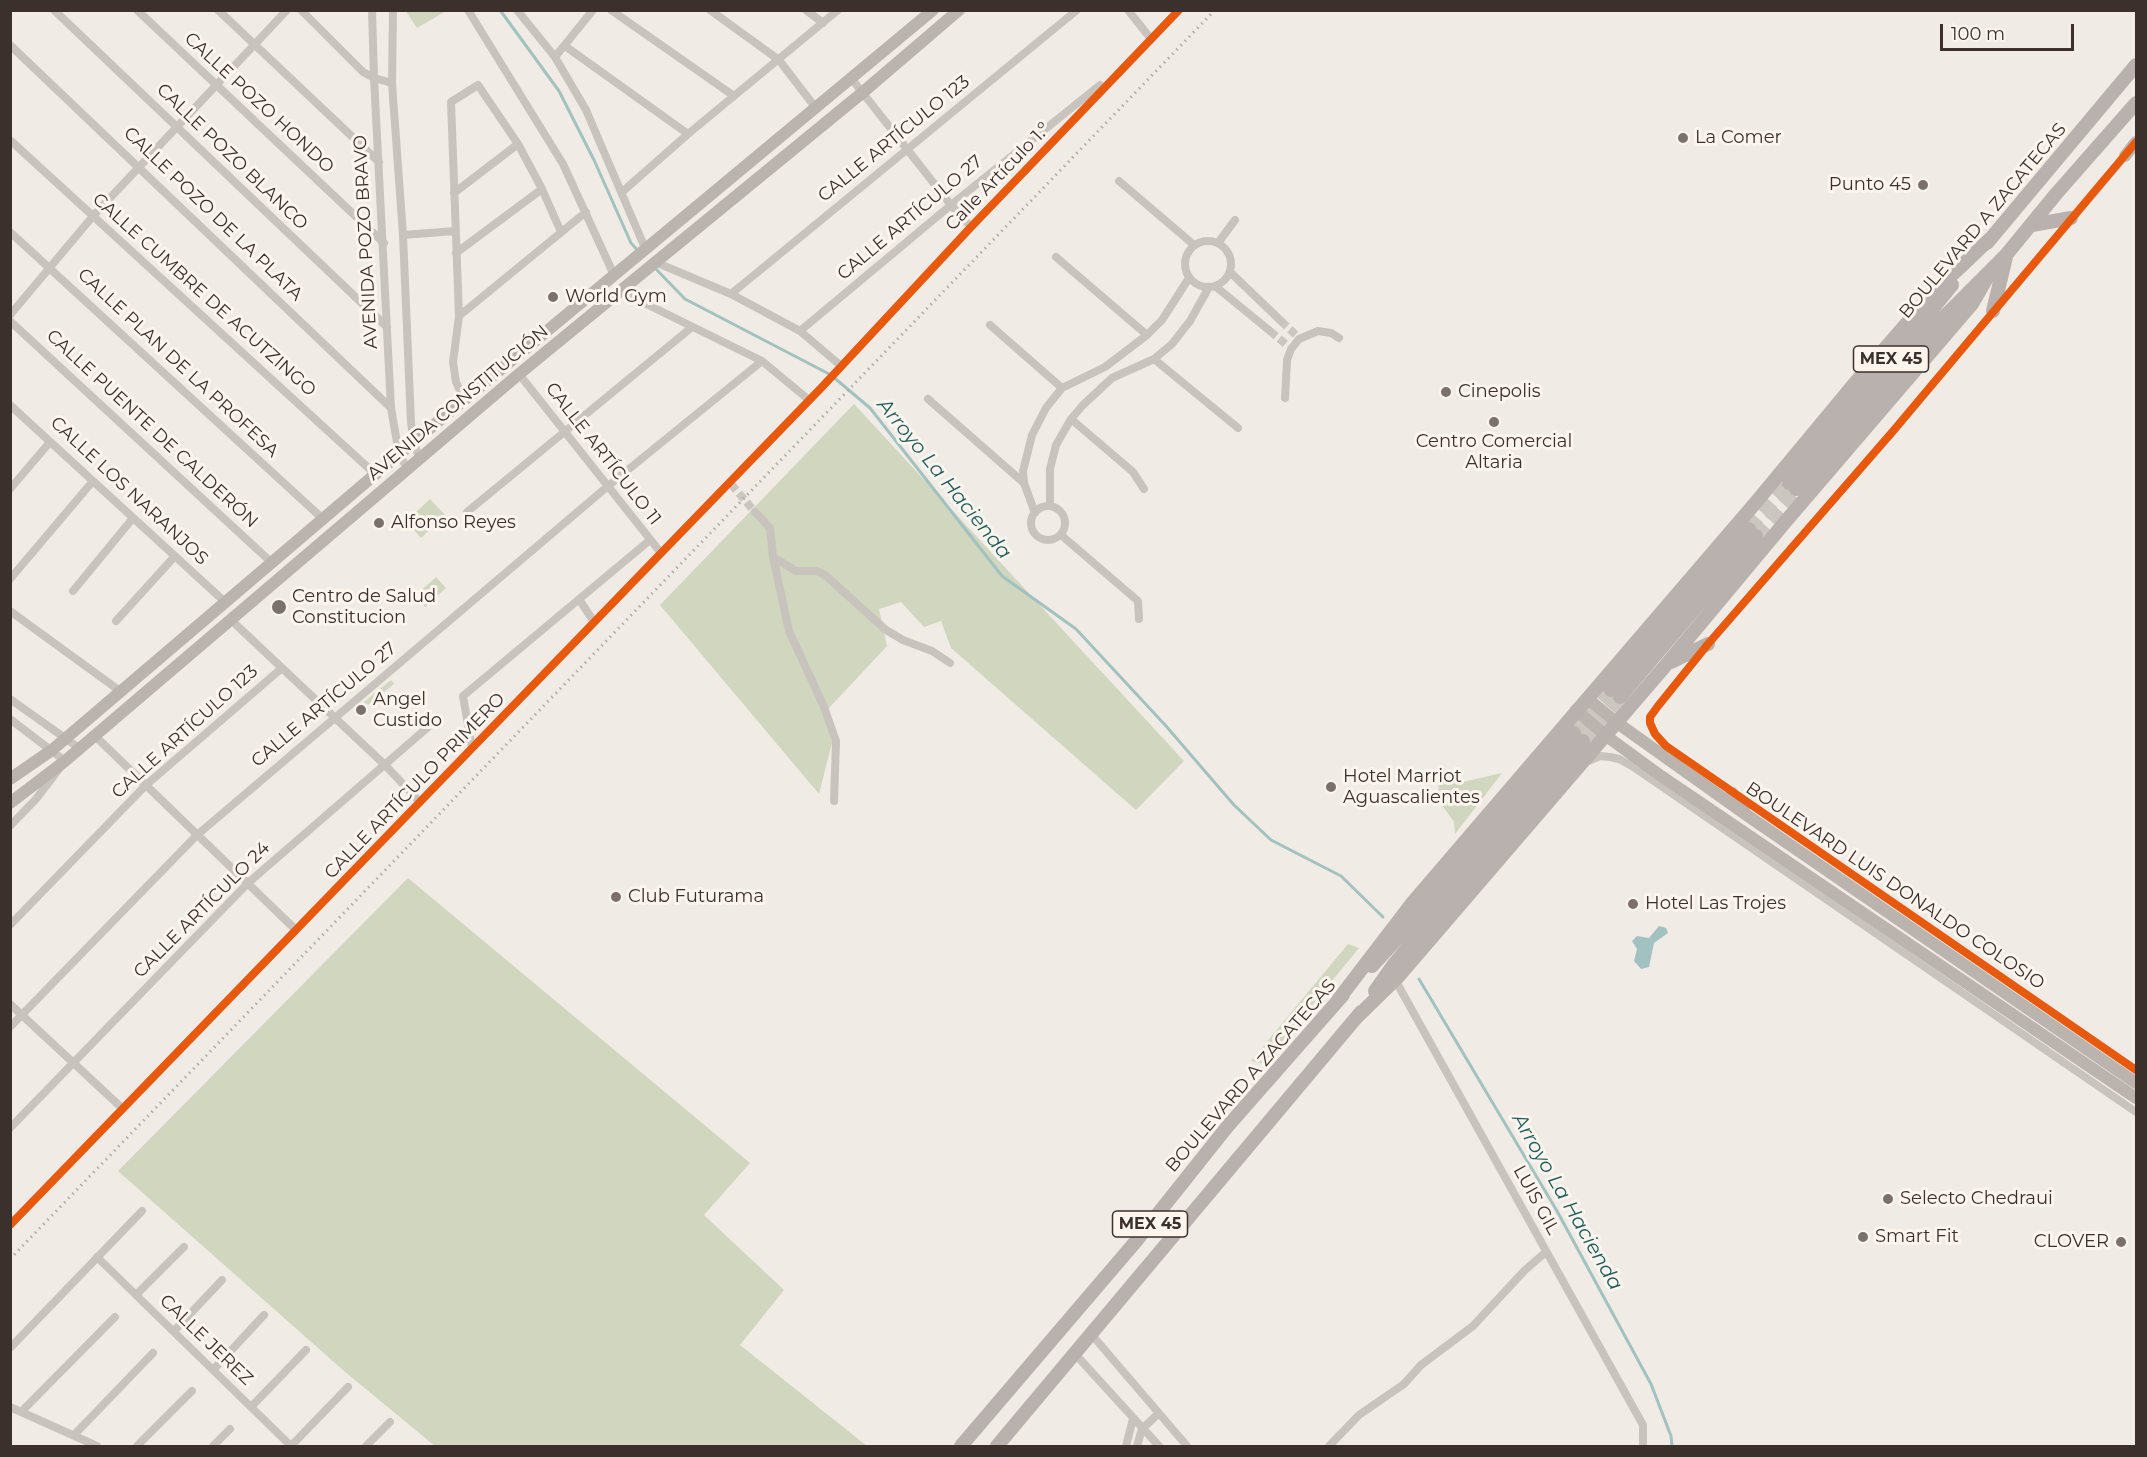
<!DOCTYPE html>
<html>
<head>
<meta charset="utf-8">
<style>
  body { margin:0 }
  #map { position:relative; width:2147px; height:1457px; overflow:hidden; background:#f0ebe5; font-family:Montserrat,sans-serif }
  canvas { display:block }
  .frame { position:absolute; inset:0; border:12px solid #3b302b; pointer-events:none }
  .scale { position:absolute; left:1940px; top:24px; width:134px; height:27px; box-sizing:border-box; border:3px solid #3b302b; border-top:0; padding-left:8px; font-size:18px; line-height:21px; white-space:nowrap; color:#3b302b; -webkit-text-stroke:4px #fbf5ee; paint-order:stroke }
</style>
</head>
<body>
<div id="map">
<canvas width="2147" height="1457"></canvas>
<div class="frame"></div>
<div class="scale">100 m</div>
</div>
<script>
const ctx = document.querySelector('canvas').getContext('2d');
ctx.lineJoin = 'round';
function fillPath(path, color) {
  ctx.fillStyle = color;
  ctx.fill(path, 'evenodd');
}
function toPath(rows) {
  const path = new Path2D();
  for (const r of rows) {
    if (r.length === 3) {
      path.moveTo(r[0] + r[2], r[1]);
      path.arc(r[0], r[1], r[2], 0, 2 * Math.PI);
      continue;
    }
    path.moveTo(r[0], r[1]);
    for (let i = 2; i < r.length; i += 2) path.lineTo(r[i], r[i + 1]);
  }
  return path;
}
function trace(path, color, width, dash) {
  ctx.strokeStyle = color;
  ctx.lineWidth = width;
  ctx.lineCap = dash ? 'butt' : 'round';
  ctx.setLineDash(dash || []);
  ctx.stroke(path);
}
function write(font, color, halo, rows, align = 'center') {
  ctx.font = font + ' Montserrat,sans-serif';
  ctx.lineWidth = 6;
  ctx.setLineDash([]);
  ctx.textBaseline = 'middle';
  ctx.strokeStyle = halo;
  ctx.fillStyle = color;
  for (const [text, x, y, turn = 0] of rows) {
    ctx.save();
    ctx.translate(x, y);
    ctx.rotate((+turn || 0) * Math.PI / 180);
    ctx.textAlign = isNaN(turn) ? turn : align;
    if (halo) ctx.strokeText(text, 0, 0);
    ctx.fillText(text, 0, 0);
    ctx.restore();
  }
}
fillPath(toPath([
  [406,11,446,11,417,28],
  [854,404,1184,761,1136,810,951,648,941,621,924,627,901,602,879,609,887,646,829,708,832,743,819,794,660,605],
  [430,499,445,515,421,538,406,521],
  [436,577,446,588,425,607,415,596],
  [391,680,394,684,368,705,364,702],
  [1502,773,1455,834,1454,822,1439,801,1433,798,1438,797,1439,782,1449,784,1467,781],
  [408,878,750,1163,704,1215,784,1290,740,1345,867,1446,435,1446,344,1371,118,1171],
  [1348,944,1359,948,1264,1064,1251,1061]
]), '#d1d6bf');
fillPath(toPath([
  [1659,926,1666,928,1668,933,1654,943,1649,967,1641,969,1634,961,1637,949,1632,941,1637,936,1649,938]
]), '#a1c2c1');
trace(toPath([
  [500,10,559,91,594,160,631,243,639,252],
  [654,267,685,299,831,375,870,408,1002,576,1076,629,1166,726,1234,805,1271,840,1341,876,1383,917],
  [1419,979,1557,1211,1651,1384,1671,1436,1672,1446]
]), '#a1c2c1', 3);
trace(toPath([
  [1281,321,1297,336],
  [1270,331,1288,346],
  [731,484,755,512]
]), '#ccc6c0', 8, [8, 4]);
trace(toPath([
  [1749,529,1789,483],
  [1756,536,1796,489],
  [1574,733,1611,690],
  [1583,741,1620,697]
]), '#ccc6c0', 14, [14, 7]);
trace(toPath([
  [54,10,387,327],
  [137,10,384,243],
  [218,10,379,162],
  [301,10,363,72,374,78,392,83],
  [372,10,374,78,391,408,399,454,407,468],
  [393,10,392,83,403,235,411,423,414,442,419,458],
  [468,10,563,164,614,275],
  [517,10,555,57,586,110,645,248],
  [611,10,734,96],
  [710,10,779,60,815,107],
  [806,10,823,23],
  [1128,10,1151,39],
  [10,45,391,408],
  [565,46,688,134],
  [555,57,593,10],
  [851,78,951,205,971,227],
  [10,140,375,474],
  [2125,156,1894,430,1708,644,1658,706,1650,717,1650,723,1655,734,1666,746,2136,1070],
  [1119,181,1194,245],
  [622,192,688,134,838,10],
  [454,193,518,144],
  [10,232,323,519],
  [403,235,455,231],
  [1208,264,23],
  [1218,243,1235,220],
  [456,253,542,189],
  [1056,257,1147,335],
  [655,262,731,294,800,331,840,365],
  [1230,272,1281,321],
  [1215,286,1270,331],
  [620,291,762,361,809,400],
  [731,294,1077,10],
  [10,315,93,216,287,10],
  [459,316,586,212],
  [10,321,271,562],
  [990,325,1062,388],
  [800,331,951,205,1100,85],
  [1154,359,1238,428],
  [519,374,661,553],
  [1285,398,1287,360,1291,349,1299,339,1318,331,1331,333,1339,338],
  [928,399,1024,483],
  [464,400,456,382,453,362,459,316,451,102,478,85,518,144,542,189,561,232],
  [10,405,225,602],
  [1071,419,1133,472,1144,489],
  [10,489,50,442],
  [1050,506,1050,469,1056,445,1071,419,1083,405,1112,378,1154,359,1172,344,1190,321,1209,287],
  [1048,523,17],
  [467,512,692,327],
  [755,512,770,528,773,557,789,631,824,707,836,741,834,801],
  [1035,513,1024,483,1023,471,1032,435,1046,408,1062,388,1105,367,1147,335,1162,320,1189,278],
  [1061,535,1138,601,1139,619],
  [773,557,796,571,817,571,825,575,886,630,903,640,932,651,950,663],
  [10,579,93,481],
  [73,591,133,518],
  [579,599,594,622],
  [10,611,120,691],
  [230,619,385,765,420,802],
  [116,621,175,556],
  [10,699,79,748],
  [10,719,65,761,36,799,10,826],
  [94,735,296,930],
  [472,748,463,696,650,540],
  [1586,762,1600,756,1610,757,1619,759,1632,766,2136,1112],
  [10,925,146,785,282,668],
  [1393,976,1643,1425,1643,1446],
  [10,1004,123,1109],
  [10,1027,197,835,608,486,762,361],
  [10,1128,248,883,427,728],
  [10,1225,822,387,971,227,1179,10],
  [97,1257,291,1446],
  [136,1295,184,1247],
  [174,1331,222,1280],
  [1092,1335,1187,1446],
  [10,1348,142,1211],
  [1076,1355,1159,1446],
  [213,1370,264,1315],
  [10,1407,97,1446],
  [251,1407,306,1350],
  [22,1411,115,1317],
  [74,1435,153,1353],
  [137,1446,192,1391],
  [213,1446,230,1429],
  [291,1446,348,1387],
  [366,1446,390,1422],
  [1126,1446,1133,1419],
  [1137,1446,1142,1429,1158,1414],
  [1329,1446,1359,1415,1404,1384,1421,1365,1473,1326,1525,1270,1546,1252]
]), '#c9c3be', 8);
trace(toPath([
  [2125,156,2136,142],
  [1587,698,1616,722,1748,816,2136,1083],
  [1576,710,1605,735,1661,776,2136,1098],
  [10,779,52,750,399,454,933,10],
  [1732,793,1744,810],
  [10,803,65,761,519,374,862,93,959,10]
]), '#bab3ae', 12);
trace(toPath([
  [2032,225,2071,218],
  [1987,243,2136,65],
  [1993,311,2006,257],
  [1789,483,1952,285],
  [1796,489,1935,326,2006,255,2056,194,2136,103],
  [1671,662,1708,644],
  [1611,690,1749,529],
  [1620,697,1756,536],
  [1372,966,1438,894,1574,733],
  [1375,991,1394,964,1583,741],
  [1338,1000,1413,902,1757,501,1855,383,1933,293,1993,236],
  [1357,1017,1398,977,1666,665,1786,521,1972,304,1991,271],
  [961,1446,1137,1240,1227,1127,1343,995],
  [997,1446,1361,1012]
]), '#b8b1ad', 14);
trace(toPath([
  [10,1259,1215,10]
]), '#b1aca8', 3, [1.5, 4.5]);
trace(toPath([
  [2136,142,1894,430,1708,644,1658,706,1650,717,1650,723,1655,734,1666,746,2136,1070],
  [10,1225,822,387,971,227,1179,10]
]), '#e8590c', 8);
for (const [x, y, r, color] of [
  [1683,138,6,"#7a716c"],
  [1923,185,6,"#7a716c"],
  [553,297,6,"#7a716c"],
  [1446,392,6,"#7a716c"],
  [1494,422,6,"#7a716c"],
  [379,523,6,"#7a716c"],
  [279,607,8,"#7a716c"],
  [361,710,6,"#7a716c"],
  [1331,787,6,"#7a716c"],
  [616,897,6,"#7a716c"],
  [1633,904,6,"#7a716c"],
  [1888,1199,6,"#7a716c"],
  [1863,1237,6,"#7a716c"],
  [2121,1242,6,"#7a716c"]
]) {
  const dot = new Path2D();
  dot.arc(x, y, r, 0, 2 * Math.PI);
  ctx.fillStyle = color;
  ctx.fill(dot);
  trace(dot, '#fbf5ee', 2);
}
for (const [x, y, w] of [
  [1891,359,75],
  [1150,1224,75]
]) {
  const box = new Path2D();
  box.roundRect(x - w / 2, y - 13, w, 26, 4.5);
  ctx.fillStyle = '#fbf5ee';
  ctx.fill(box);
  trace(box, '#3b302b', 1.5);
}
write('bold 16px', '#3b302b', null, [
  ["MEX 45",1891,359],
  ["MEX 45",1150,1224]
]);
write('18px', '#3b302b', '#fbf5ee', [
  ["CALLE POZO HONDO",259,103,43],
  ["CALLE ARTÍCULO 123",894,139,-39],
  ["CALLE POZO BLANCO",232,157,44],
  ["Calle Artículo 1.º",998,177,-46],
  ["CALLE POZO DE LA PLATA",213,214,44],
  ["CALLE ARTÍCULO 27",910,218,-40],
  ["BOULEVARD A ZACATECAS",1983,221,-50],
  ["AVENIDA POZO BRAVO",366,242,-93],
  ["CALLE CUMBRE DE ACUTZINGO",204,295,42],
  ["CALLE PLAN DE LA PROFESA",178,363,43],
  ["AVENIDA CONSTITUCIÓN",458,403,-40],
  ["CALLE PUENTE DE CALDERÓN",152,429,43],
  ["CALLE ARTÍCULO 11",603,454,52],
  ["CALLE LOS NARANJOS",129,491,43],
  ["CALLE ARTÍCULO 27",324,705,-40],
  ["CALLE ARTÍCULO 123",185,732,-42],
  ["CALLE ARTÍCULO PRIMERO",415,786,-46],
  ["BOULEVARD LUIS DONALDO COLOSIO",1895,886,34],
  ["CALLE ARTÍCULO 24",202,910,-45],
  ["BOULEVARD A ZACATECAS",1251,1076,-49],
  ["LUIS GIL",1536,1200,61],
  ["CALLE JEREZ",206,1340,44]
]);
write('18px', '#3b302b', '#fbf5ee', [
  ["La Comer",1695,138],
  ["Punto 45",1911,185,"right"],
  ["World Gym",565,297],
  ["Cinepolis",1458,392],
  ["Centro Comercial",1494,442,"center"],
  ["Altaria",1494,463,"center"],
  ["Alfonso Reyes",391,523],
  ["Centro de Salud",292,597],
  ["Constitucion",292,618],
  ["Angel",373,700],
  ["Custido",373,721],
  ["Hotel Marriot",1343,777],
  ["Aguascalientes",1343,798],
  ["Club Futurama",628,897],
  ["Hotel Las Trojes",1645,904],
  ["Selecto Chedraui",1900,1199],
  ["Smart Fit",1875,1237],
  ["CLOVER",2109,1242,"right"]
], 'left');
write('italic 20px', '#1f5a5e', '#fbf5ee', [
  ["Arroyo La Hacienda",944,479,51],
  ["Arroyo La Hacienda",1567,1202,60]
]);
</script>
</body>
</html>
